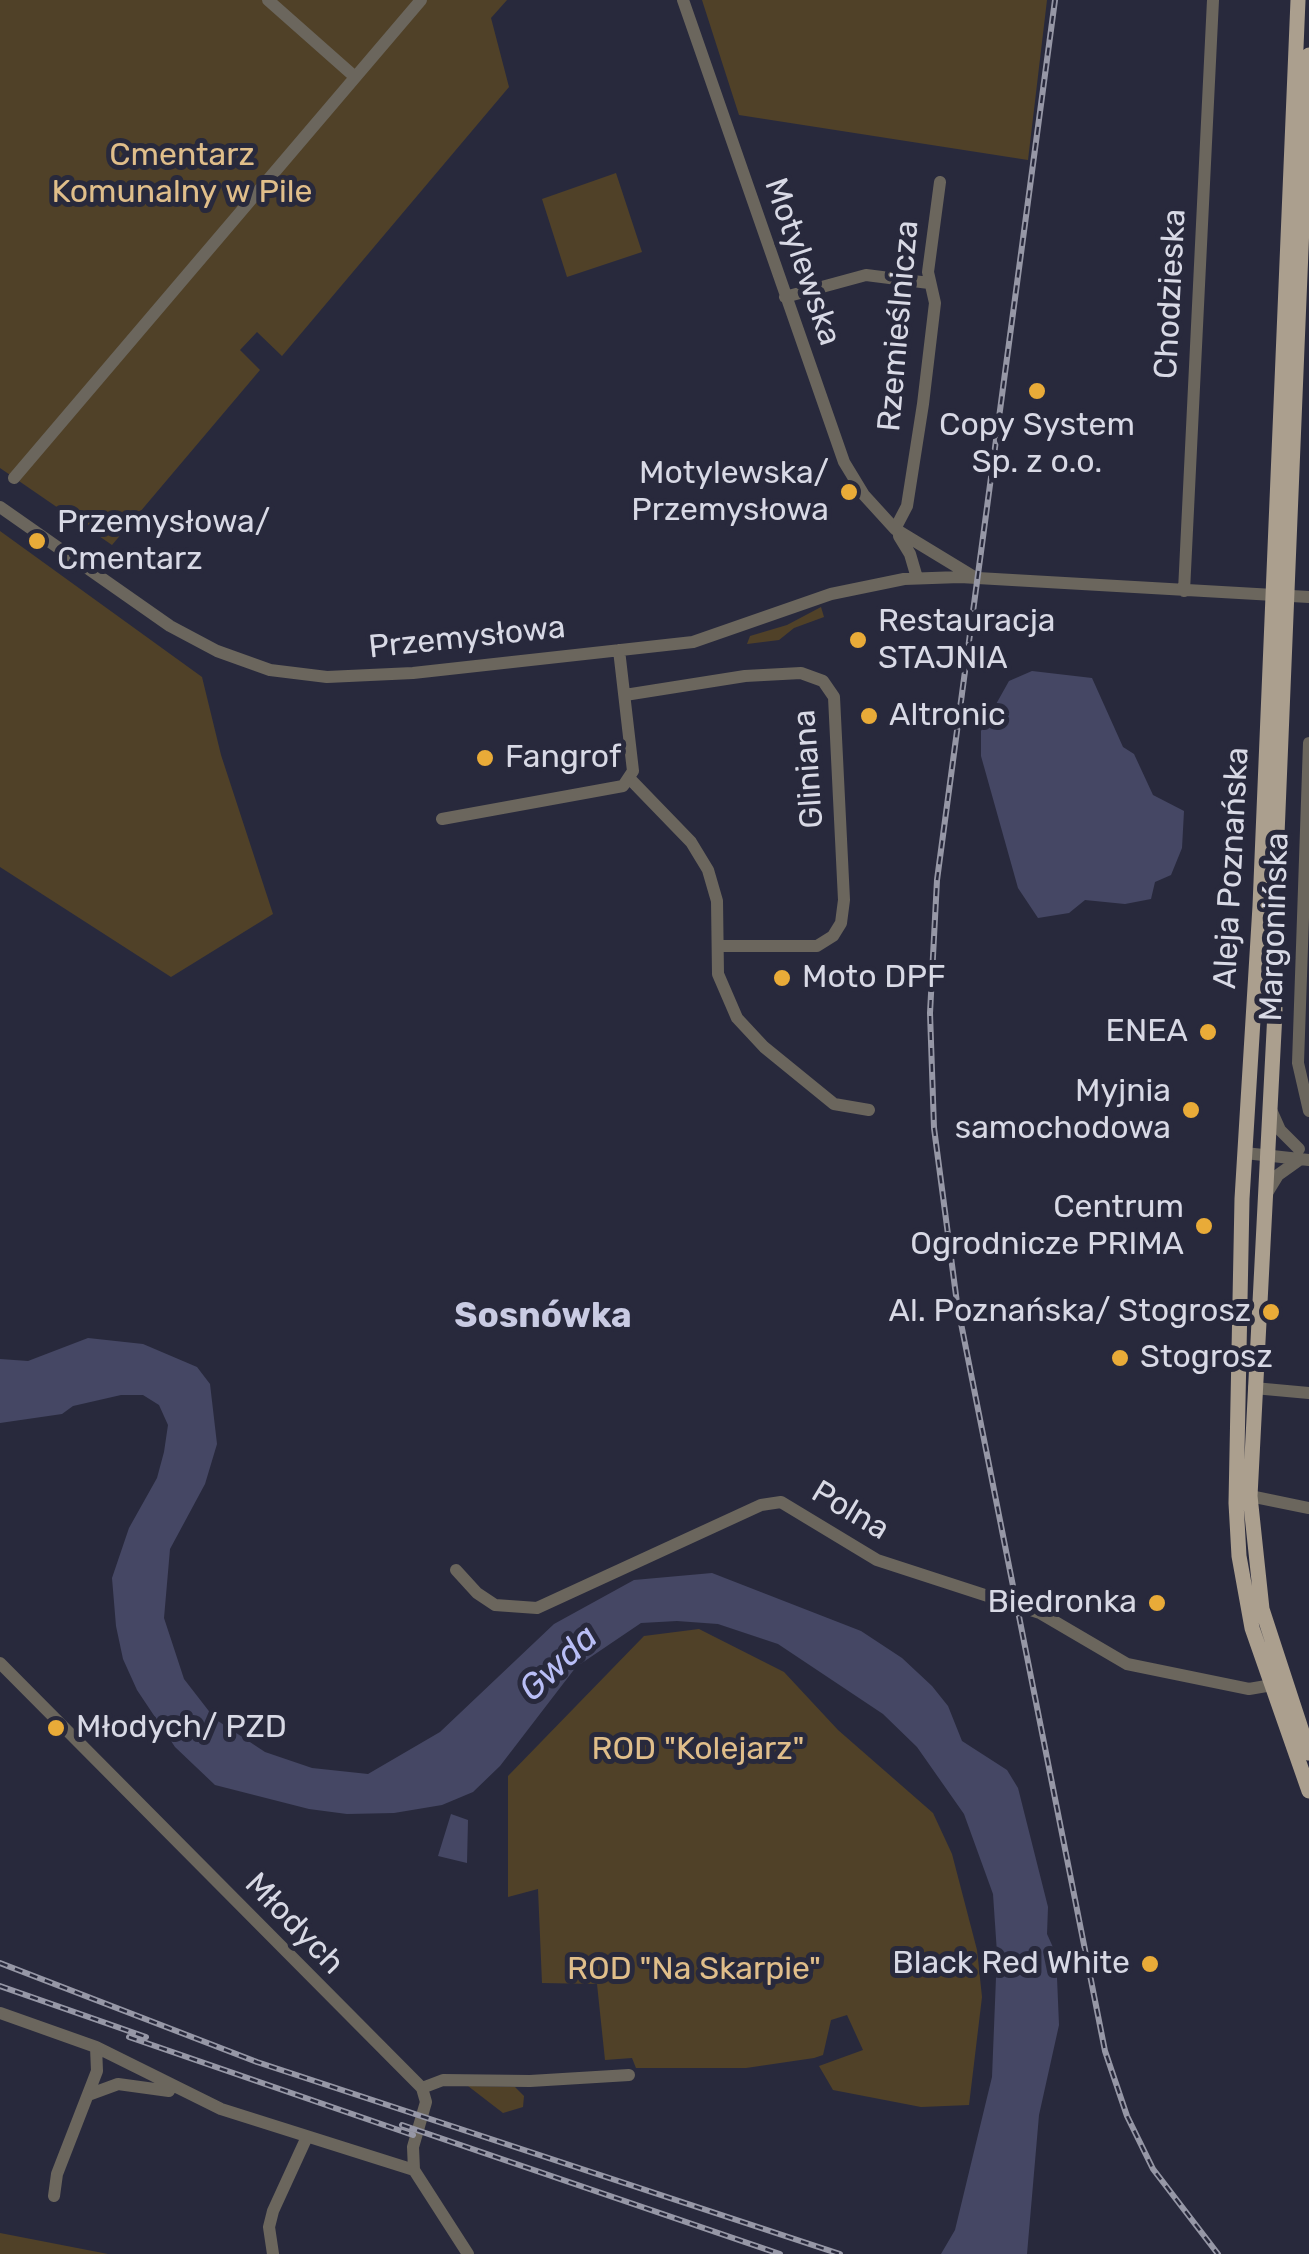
<!DOCTYPE html>
<html>
<head>
<meta charset="utf-8">
<style>
  body { margin:0 }
  canvas { display:block; background:#28293c }
</style>
</head>
<body>
<canvas width="1309" height="2254"></canvas>
<script>
const ctx = document.querySelector('canvas').getContext('2d');
ctx.lineJoin = 'round';
function fillPath(path, color) {
  ctx.fillStyle = color;
  ctx.fill(path, 'evenodd');
}
function toPath(rows) {
  const path = new Path2D();
  for (const r of rows) {
    path.moveTo(r[0], r[1]);
    for (let i = 2; i < r.length; i += 2) path.lineTo(r[i], r[i + 1]);
  }
  return path;
}
function trace(path, color, width, dash) {
  ctx.strokeStyle = color;
  ctx.lineWidth = width;
  ctx.lineCap = dash ? 'butt' : 'round';
  ctx.setLineDash(dash || []);
  ctx.stroke(path);
}
function write(font, color, halo, rows, align = 'center') {
  ctx.font = font + ' Rubik,sans-serif';
  ctx.lineWidth = 10;
  ctx.setLineDash([]);
  ctx.textBaseline = 'middle';
  ctx.strokeStyle = halo;
  ctx.fillStyle = color;
  for (const [text, x, y, turn = 0] of rows) {
    ctx.save();
    ctx.translate(x, y);
    ctx.rotate((+turn || 0) * Math.PI / 180);
    ctx.textAlign = isNaN(turn) ? turn : align;
    if (halo) ctx.strokeText(text, 0, 0);
    ctx.fillText(text, 0, 0);
    ctx.restore();
  }
}
fillPath(toPath([
  [0,0,507,0,491,18,509,87,282,356,257,332,240,350,260,370,112,545,0,468],
  [702,0,1047,0,1028,160,739,115],
  [616,173,642,252,567,277,542,199],
  [0,531,202,677,221,755,273,914,171,977,0,867],
  [821,607,824,617,794,628,779,640,747,644,750,636,787,625],
  [699,1629,784,1672,838,1730,933,1813,952,1854,977,1950,982,1997,969,2105,921,2107,833,2090,819,2066,863,2050,847,2015,831,2020,823,2055,814,2058,746,2068,636,2068,632,2058,605,2060,597,1984,542,1983,538,1889,508,1897,508,1776,644,1636],
  [468,2086,515,2087,524,2096,523,2107,503,2113],
  [0,2233,108,2254,0,2254]
]), '#504128');
fillPath(toPath([
  [1032,671,1092,678,1123,747,1134,754,1153,795,1184,811,1182,848,1171,875,1155,882,1151,899,1125,904,1085,900,1069,913,1038,918,1018,888,981,756,981,731,1009,681],
  [88,1338,143,1344,197,1367,210,1384,217,1444,205,1484,170,1549,164,1618,184,1679,215,1719,265,1752,312,1768,368,1774,440,1732,554,1624,634,1580,712,1573,861,1631,902,1658,932,1686,948,1706,962,1741,1007,1770,1018,1788,1048,1907,1047,1934,1056,1954,1059,2025,1039,2115,1027,2254,941,2254,955,2230,992,2077,997,1953,993,1894,964,1814,917,1747,883,1714,778,1644,718,1624,677,1621,641,1623,576,1667,500,1766,473,1792,442,1805,394,1813,347,1814,309,1809,215,1785,175,1747,137,1690,123,1659,116,1626,112,1578,129,1528,157,1478,164,1452,168,1425,159,1405,143,1395,121,1395,73,1406,62,1414,0,1423,0,1359,28,1361],
  [451,1814,468,1820,467,1863,438,1856]
]), '#454764');
trace(toPath([
  [268,0,355,77],
  [683,0,844,462,864,495,895,529,974,577],
  [785,297,866,275,929,283],
  [14,478,421,0],
  [0,507,170,626,217,651,270,670,327,677,413,673,693,642,831,594,904,579,960,577,1309,597],
  [895,529,907,506,923,404,935,303,928,272,940,182],
  [899,536,910,554,917,578],
  [1184,591,1213,0],
  [625,695,745,676,801,673,823,681,834,697,844,900,841,923,833,936,817,946,718,946],
  [1309,743,1298,1063,1309,1111],
  [631,780,691,842,708,870,717,901,718,974,737,1018,764,1047,834,1104,869,1110],
  [442,819,623,786,633,771,619,650],
  [1272,1112,1280,1130,1299,1149],
  [1245,1153,1309,1160],
  [1267,1193,1278,1175,1299,1160],
  [1254,1388,1309,1393],
  [1250,1496,1309,1508],
  [456,1570,477,1593,495,1605,537,1608,761,1505,781,1502,877,1560,1040,1613,1127,1664,1249,1689,1278,1684],
  [0,1663,422,2088,426,2102,413,2147,414,2170,468,2254],
  [0,2013,96,2047,221,2109,414,2170],
  [422,2088,443,2080,530,2081,629,2075],
  [88,2095,118,2084,169,2091],
  [54,2196,57,2174,97,2071,96,2047],
  [273,2254,269,2227,273,2211,306,2139]
]), '#6b665d', 12);
trace(toPath([
  [1298,0,1260,906,1242,1199,1236,1503,1239,1556,1252,1628,1309,1791],
  [1309,55,1274,908,1275,1012,1250,1496,1262,1609,1309,1753]
]), '#ab9f8e', 15);
const rail = toPath([
  [1055,0,937,880,930,1013,934,1128,957,1303,1105,2051,1127,2116,1153,2169,1218,2254],
  [0,1963,257,2062,840,2254],
  [0,1986,146,2037],
  [129,2037,413,2135],
  [402,2125,780,2254]
]);
trace(rail, '#9697a6', 6);
trace(rail, '#28293c', 2.5, [8]);
for (const [x, y, r, color] of [
  [1037,391,10,"#e9ab38"],
  [849,492,10,"#e9ab38"],
  [37,541,10,"#e9ab38"],
  [858,640,10,"#e9ab38"],
  [869,716,10,"#e9ab38"],
  [485,758,10,"#e9ab38"],
  [782,978,10,"#e9ab38"],
  [1208,1032,10,"#e9ab38"],
  [1191,1110,10,"#e9ab38"],
  [1204,1226,10,"#e9ab38"],
  [1271,1312,10,"#e9ab38"],
  [1120,1358,10,"#e9ab38"],
  [1157,1603,10,"#e9ab38"],
  [56,1728,10,"#e9ab38"],
  [1150,1964,10,"#e9ab38"]
]) {
  const dot = new Path2D();
  dot.arc(x, y, r, 0, 2 * Math.PI);
  ctx.fillStyle = color;
  ctx.fill(dot);
  trace(dot, '#28293c', 4);
}
write('32px', '#e0be8a', '#28293c', [
  ["Cmentarz",182,156],
  ["Komunalny w Pile",182,193],
  ["ROD \"Kolejarz\"",698,1750],
  ["ROD \"Na Skarpie\"",694,1970]
]);
write('32px', '#d8d9e5', '#28293c', [
  ["Motylewska",802,262,71],
  ["Chodzieska",1171,294,-87],
  ["Rzemieślnicza",899,326,-85],
  ["Przemysłowa",467,638,-6],
  ["Gliniana",809,769,-94],
  ["Aleja Poznańska",1232,868,-87],
  ["Margonińska",1275,927,-88],
  ["Polna",850,1511,31],
  ["Młodych",294,1924,46]
]);
write('32px', '#d8d9e5', '#28293c', [
  ["Copy System",1037,426,"center"],
  ["Sp. z o.o.",1037,463,"center"],
  ["Motylewska/",829,474],
  ["Przemysłowa",829,511],
  ["Przemysłowa/",57,523,"left"],
  ["Cmentarz",57,560,"left"],
  ["Restauracja",878,622,"left"],
  ["STAJNIA",878,659,"left"],
  ["Altronic",889,716,"left"],
  ["Fangrof",505,758,"left"],
  ["Moto DPF",802,978,"left"],
  ["ENEA",1188,1032],
  ["Myjnia",1171,1092],
  ["samochodowa",1171,1129],
  ["Centrum",1184,1208],
  ["Ogrodnicze PRIMA",1184,1245],
  ["Al. Poznańska/ Stogrosz",1251,1312],
  ["Stogrosz",1140,1358,"left"],
  ["Biedronka",1137,1603],
  ["Młodych/ PZD",76,1728,"left"],
  ["Black Red White",1130,1964]
], 'right');
write('bold 35px', '#c9cbe3', '#28293c', [
  ["Sosnówka",543,1317]
]);
write('italic 35px', '#b9bef6', '#28293c', [
  ["Gwda",559,1664,-43]
]);
</script>
</body>
</html>
